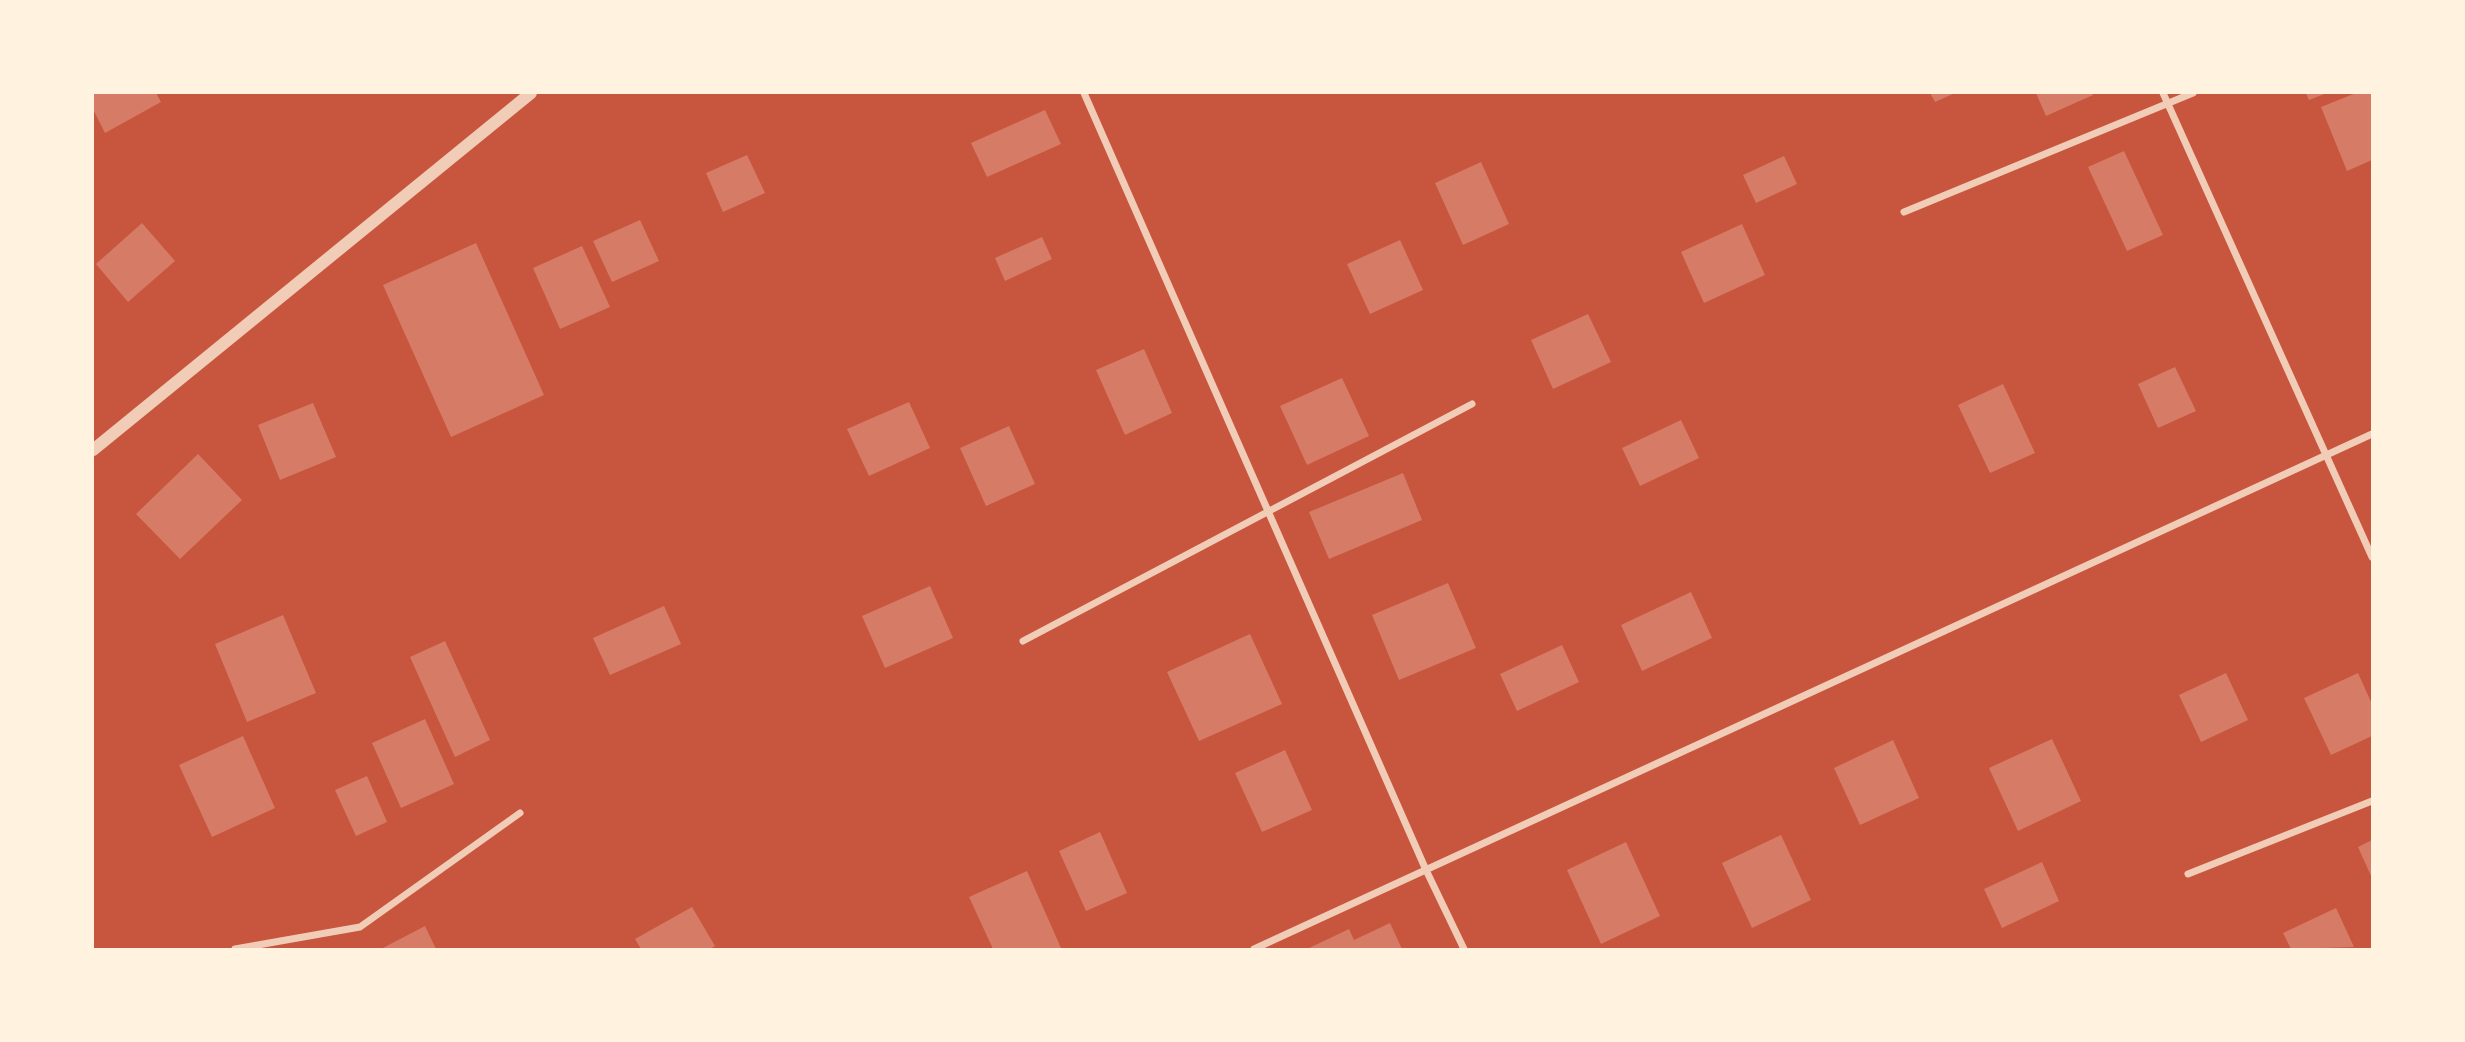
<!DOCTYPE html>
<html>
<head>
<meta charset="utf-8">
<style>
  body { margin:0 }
  #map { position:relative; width:2465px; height:1042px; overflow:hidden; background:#c8553d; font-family:"Source Sans 3",sans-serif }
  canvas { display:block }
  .frame { position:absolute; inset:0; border:94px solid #fff3e0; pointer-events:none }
</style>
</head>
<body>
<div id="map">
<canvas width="2465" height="1042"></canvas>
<div class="frame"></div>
</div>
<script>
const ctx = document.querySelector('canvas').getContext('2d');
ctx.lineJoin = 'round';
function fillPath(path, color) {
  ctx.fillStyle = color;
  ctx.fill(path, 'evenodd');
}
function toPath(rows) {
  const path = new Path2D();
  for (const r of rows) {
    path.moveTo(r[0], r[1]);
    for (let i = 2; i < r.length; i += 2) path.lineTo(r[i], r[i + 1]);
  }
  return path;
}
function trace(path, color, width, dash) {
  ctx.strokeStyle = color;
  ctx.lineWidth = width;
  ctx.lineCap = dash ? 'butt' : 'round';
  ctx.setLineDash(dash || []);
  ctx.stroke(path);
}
fillPath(toPath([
  [96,93,156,93,161,102,105,133,93,109,93,95],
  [1930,93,1955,93,1935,102],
  [2036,93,2092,93,2093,95,2046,116],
  [2306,93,2327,93,2309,100],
  [2356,93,2372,93,2372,160,2347,171,2321,107],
  [1045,110,1061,144,987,177,971,143],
  [2124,151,2163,235,2127,251,2088,167],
  [747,155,765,193,723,212,706,173],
  [1784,156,1797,184,1756,203,1743,175],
  [1481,162,1509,224,1463,245,1435,183],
  [640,220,659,261,612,282,593,241],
  [142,223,175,261,128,302,96,264],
  [1742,224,1765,275,1704,303,1681,252],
  [1042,237,1052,259,1005,281,995,258],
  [1400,240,1423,290,1370,314,1347,264],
  [476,243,544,395,451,437,383,285],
  [582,246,610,307,560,329,533,268],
  [1588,314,1611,362,1553,389,1531,340],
  [1144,349,1172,413,1125,435,1096,370],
  [2175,367,2196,411,2158,428,2138,384],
  [1342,378,1369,436,1307,465,1280,406],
  [2003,384,2035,453,1990,473,1958,405],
  [909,402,930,448,869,476,847,429],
  [313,403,336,457,280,480,258,425],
  [1681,420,1699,458,1640,486,1622,448],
  [1009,426,1035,484,986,506,960,448],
  [198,454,242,500,180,559,136,514],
  [1403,473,1422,520,1329,559,1309,512],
  [1448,583,1476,648,1399,680,1372,615],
  [930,586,953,638,885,668,862,616],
  [1691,592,1712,638,1642,671,1621,625],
  [664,606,681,644,610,675,593,638],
  [283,615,316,693,247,722,215,644],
  [1250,634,1282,704,1199,741,1167,672],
  [445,641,490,740,455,757,410,657],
  [1562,645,1579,682,1517,711,1500,674],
  [2226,673,2248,720,2201,742,2179,695],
  [2358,673,2372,704,2372,736,2331,755,2304,698],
  [425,719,454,784,401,808,372,743],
  [243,736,275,808,212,837,179,765],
  [2052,739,2081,801,2018,831,1989,768],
  [1893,740,1919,798,1860,825,1834,768],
  [1285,750,1312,810,1262,832,1235,773],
  [367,776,387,822,356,836,335,790],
  [1100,832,1127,893,1086,911,1059,851],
  [1781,835,1811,900,1752,928,1722,863],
  [2372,840,2372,878,2358,847],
  [1626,842,1660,916,1601,944,1567,870],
  [2042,862,2059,901,2002,928,1984,889],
  [1027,871,1061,948,993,949,969,897],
  [692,907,715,946,710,949,641,949,635,939],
  [2336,908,2354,947,2291,949,2283,933],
  [1390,923,1402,949,1307,949,1349,929,1354,940],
  [425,926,436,949,381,949]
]), '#d67c66');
trace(toPath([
  [1084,93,1426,870,1464,949],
  [2163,93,2372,557],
  [1904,212,2193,93],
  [1023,641,1472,404],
  [2188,874,2372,801],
  [235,949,360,927,520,813],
  [1254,949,2372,434]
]), '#f1ccb7', 7);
trace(toPath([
  [93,450,531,93]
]), '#f1ccb7', 12);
</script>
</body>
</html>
